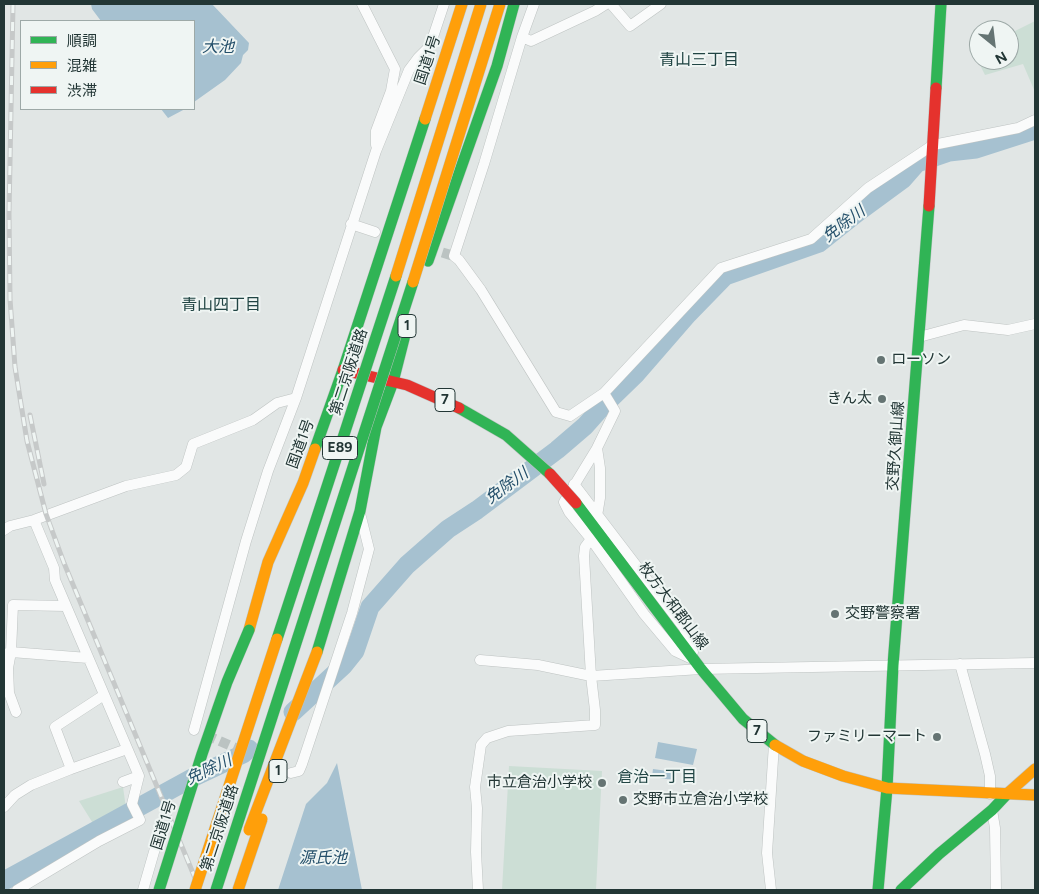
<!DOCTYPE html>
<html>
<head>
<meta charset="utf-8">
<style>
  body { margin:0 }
  #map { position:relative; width:1039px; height:894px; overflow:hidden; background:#e1e6e5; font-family:Figtree,"Noto Sans JP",sans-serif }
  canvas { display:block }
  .frame { position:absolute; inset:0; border:5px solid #223635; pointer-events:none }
  .legend { position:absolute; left:20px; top:20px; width:175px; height:90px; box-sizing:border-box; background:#eff5f3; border:1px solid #9da9a7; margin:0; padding:6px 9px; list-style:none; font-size:15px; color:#223635 }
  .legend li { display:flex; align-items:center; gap:10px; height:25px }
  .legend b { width:25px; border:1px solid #9da9a7 }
  .north { position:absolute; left:969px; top:20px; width:50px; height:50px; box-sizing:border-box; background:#eff5f3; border:1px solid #9da9a7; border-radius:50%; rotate:151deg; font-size:14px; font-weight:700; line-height:20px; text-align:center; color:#223635 }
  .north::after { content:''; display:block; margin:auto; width:18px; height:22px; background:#657473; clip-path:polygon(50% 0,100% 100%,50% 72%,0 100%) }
</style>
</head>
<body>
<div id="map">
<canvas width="1039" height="894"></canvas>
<div class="frame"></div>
<ul class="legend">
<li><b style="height:6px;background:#30b455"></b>順調</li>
<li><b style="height:6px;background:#ff9f0a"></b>混雑</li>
<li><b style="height:6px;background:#e5322d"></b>渋滞</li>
</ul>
<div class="north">N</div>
</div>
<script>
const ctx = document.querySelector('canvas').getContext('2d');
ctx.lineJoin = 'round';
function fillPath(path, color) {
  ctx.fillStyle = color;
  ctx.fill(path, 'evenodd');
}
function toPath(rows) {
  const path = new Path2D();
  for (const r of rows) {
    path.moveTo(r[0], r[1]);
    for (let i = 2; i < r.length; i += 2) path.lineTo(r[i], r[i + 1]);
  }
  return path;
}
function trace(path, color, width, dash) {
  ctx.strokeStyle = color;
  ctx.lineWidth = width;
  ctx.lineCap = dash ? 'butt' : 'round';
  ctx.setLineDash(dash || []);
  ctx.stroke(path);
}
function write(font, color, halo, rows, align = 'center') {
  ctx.font = font + ' Figtree,"Noto Sans JP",sans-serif';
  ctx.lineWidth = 4;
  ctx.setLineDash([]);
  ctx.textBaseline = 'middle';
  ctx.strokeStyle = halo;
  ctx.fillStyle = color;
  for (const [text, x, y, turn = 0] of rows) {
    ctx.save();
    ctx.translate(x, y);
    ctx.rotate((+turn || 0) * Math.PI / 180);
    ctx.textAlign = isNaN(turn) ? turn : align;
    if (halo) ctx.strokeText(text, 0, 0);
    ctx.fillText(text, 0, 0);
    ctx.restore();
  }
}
fillPath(toPath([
  [1035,21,1035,92,1023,64,985,75,978,61,979,50,979,60,1009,60,1009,34],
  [509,766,602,771,596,890,502,890],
  [123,787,126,808,94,825,79,801]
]), '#ccded5');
fillPath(toPath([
  [91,4,212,4,249,43,248,50,243,55,241,63,225,80,194,102,194,21,101,21,92,9],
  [161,109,185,109,168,118],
  [658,742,697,749,693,765,655,758],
  [337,763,362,890,278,890,306,804,327,783],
  [653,769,675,772,674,780,652,777]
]), '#a6c1d0');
trace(toPath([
  [293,712,343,666,355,651,370,607,407,565,448,529,477,510,557,450,585,426,601,408,635,375,688,314,725,276,819,243,858,212,903,179,917,163,949,152,976,149,1035,130],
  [4,881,192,778,243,754,249,749]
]), '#a6c1d0', 19);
trace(toPath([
  [428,248,454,256],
  [206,735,245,752]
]), '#bbc3c2', 10, [10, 5]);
const street = toPath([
  [362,4,395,69,391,91,376,131,376,145],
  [534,4,522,37,484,164,454,256,459,260,481,290,556,412,570,416,604,393,721,268,811,239,868,188,933,145,1018,128,1035,120],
  [611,4,630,26,661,4],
  [522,37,531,41,595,11,606,4],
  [351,224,375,232],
  [919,337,964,325,1008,330,1035,324],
  [597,448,564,502,569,512,591,539,644,614,675,651,690,658],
  [574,484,684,628,693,652],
  [597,516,600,498,600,468,597,448,615,411,604,393],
  [4,530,10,526,34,520,126,486,176,475,186,467,193,444,253,420,277,403,296,398],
  [4,654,11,652,88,658],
  [480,660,538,665,591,676,701,669,1035,663],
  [960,664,985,754,990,776,990,794],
  [16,712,9,693,8,668,11,652,13,605,66,606],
  [194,730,246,541,268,471,296,398,376,151,409,70,418,58,430,46,444,4],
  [71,769,55,727,104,695],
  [291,773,299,771,302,764,352,613,369,549,361,517],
  [123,782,139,776],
  [4,807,15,795,31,785,71,769,127,749],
  [992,810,995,828,996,890],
  [17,890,99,841,140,820,132,804,139,776,55,580,54,568,34,520],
  [143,890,156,845],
  [478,890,476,852,477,808,475,787,481,745,487,738,508,731,595,725,595,710,591,676,584,556,585,547,591,539],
  [771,890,767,853,774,744]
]);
const fast = toPath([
  [936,88,941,4],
  [428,261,497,66,514,4],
  [459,408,506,435,550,474],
  [315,449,343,370,425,119],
  [576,503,701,669,743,719,775,745],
  [317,652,360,511,376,427,393,382,408,323],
  [878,890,887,788,893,665,929,206],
  [901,890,939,854,992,810,1008,793]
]);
const slow = toPath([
  [425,119,462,4],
  [249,630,268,562,303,483,315,449],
  [775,745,803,761,843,776,887,788,1035,795],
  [1008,793,1035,769]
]);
const jam = toPath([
  [929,206,936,88],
  [343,370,407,385,459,408]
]);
trace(street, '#bec3c2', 11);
trace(fast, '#bdc3c2', 12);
trace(slow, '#bdc3c2', 12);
trace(jam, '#bdc3c2', 12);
trace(street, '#fafbfb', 10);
trace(fast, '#30b455', 11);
trace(slow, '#ff9f0a', 11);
trace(jam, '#e5322d', 11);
const rail = toPath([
  [13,4,9,214,10,299,15,367,27,441,46,514,64,563,200,890],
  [30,415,44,484]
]);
trace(rail, '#c6c9c9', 5);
trace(rail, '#eff5f3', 3, [9]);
const fastBridge = toPath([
  [277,639,396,276],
  [159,890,202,754,227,682,249,630],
  [216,890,413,282]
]);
const slowBridge = toPath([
  [396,276,481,4],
  [413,282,500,4],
  [249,830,317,652],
  [195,890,277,639],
  [238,890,262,819]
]);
const jamBridge = toPath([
  [550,474,576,503]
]);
trace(fastBridge, '#bcc3c2', 12, []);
trace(slowBridge, '#bcc3c2', 12, []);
trace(jamBridge, '#bcc3c2', 12, []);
trace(fastBridge, '#30b455', 11);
trace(slowBridge, '#ff9f0a', 11);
trace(jamBridge, '#e5322d', 11);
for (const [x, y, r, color] of [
  [881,360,5,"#657473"],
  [882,399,5,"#657473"],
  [835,614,5,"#657473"],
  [937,737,5,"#657473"],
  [602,783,5,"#657473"],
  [623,800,5,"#657473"]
]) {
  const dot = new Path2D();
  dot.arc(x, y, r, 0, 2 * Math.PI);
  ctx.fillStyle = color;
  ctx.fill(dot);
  trace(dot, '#eff5f3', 2);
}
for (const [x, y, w] of [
  [407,326,18],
  [445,400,20],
  [340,448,35],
  [757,731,20],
  [278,771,18]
]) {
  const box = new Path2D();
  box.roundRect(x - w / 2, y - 11.5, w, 23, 4);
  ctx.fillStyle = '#eff5f3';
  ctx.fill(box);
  trace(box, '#223635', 1);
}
write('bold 14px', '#223635', null, [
  ["1",407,326],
  ["7",445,400],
  ["E89",340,448],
  ["7",757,731],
  ["1",278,771]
]);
write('15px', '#223635', '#eff5f3', [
  ["国道1号",428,60,-72],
  ["第二京阪道路",349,372,-72],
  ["国道1号",301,444,-70],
  ["交野久御山線",896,446,-86],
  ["枚方大和郡山線",673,606,53],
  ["国道1号",164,825,-73],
  ["第二京阪道路",220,828,-72]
]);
write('15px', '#223635', '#eff5f3', [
  ["ローソン",891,360],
  ["きん太",872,399,"right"],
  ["交野警察署",845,614],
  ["ファミリーマート",927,737,"right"],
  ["市立倉治小学校",592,783,"right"],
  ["交野市立倉治小学校",633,800]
], 'left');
write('italic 16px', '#244f6a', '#eff5f3', [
  ["大池",218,47],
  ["免除川",844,224,-37],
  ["免除川",507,486,-36],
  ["免除川",209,770,-25],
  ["源氏池",323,858]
]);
write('16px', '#214544', '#eff5f3', [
  ["青山三丁目",699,60],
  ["青山四丁目",221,305],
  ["倉治一丁目",657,777]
]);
</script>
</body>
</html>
